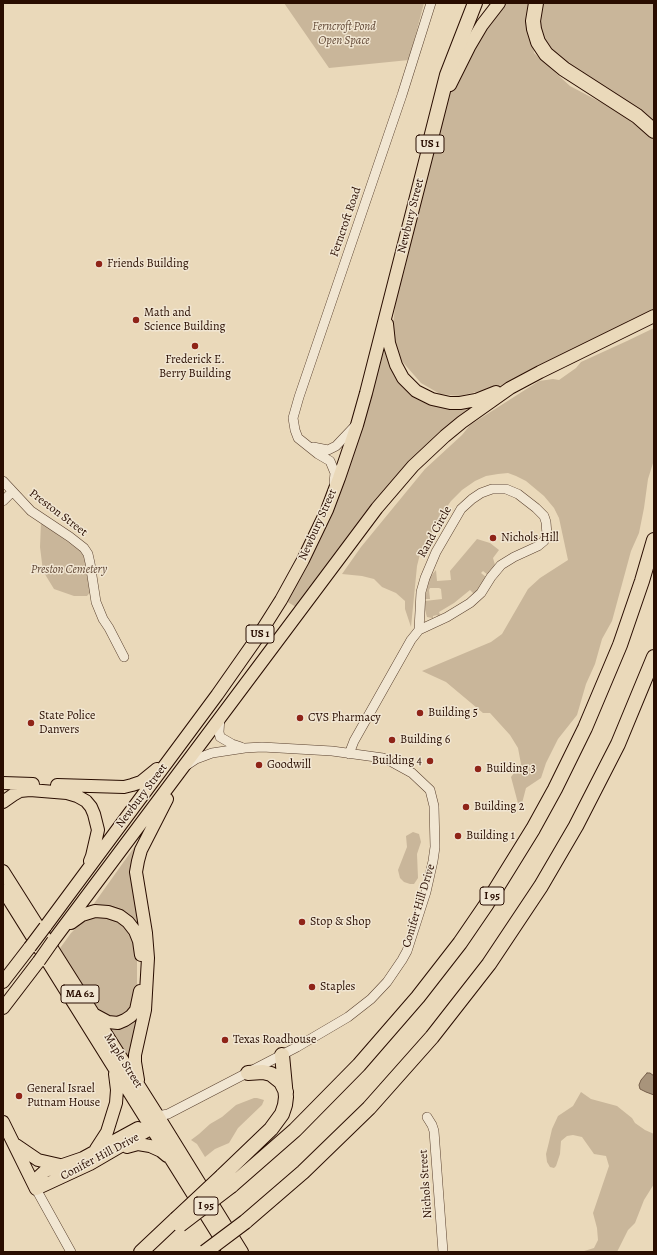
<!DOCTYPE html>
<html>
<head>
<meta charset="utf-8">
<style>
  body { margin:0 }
  #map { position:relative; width:657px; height:1255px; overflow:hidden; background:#ead9ba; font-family:Alegreya,serif }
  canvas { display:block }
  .frame { position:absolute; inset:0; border:4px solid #290d00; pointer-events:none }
</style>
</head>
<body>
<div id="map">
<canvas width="657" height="1255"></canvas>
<div class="frame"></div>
</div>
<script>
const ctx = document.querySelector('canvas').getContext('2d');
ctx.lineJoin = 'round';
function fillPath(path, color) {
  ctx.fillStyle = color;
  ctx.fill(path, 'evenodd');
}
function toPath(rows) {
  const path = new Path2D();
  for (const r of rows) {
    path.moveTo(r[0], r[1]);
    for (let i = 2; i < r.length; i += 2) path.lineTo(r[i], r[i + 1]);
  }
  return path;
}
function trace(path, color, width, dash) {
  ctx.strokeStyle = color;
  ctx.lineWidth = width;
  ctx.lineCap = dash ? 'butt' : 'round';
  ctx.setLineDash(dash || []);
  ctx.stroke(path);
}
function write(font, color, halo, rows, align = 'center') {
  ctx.font = font + ' Alegreya,serif';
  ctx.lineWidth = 3;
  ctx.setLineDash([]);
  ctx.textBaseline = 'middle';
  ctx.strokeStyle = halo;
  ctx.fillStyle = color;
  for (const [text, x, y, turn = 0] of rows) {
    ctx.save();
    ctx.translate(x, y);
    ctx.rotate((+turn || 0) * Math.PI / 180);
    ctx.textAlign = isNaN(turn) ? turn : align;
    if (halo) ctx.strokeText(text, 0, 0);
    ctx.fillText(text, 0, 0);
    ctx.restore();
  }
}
fillPath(toPath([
  [284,3,424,3,409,60,329,68],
  [504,3,531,3,532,37,534,53,570,86,604,104,625,117,654,140,654,309,631,322,550,360,498,387,459,396,440,394,421,383,400,359,392,333,396,298,404,272,433,151,447,99,463,64],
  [538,3,654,3,654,126,555,59,540,36],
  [654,328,654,460,648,479,644,508,639,533,631,551,612,621,602,639,595,664,586,684,577,715,558,739,546,763,541,778,526,788,520,811,511,777,521,764,518,748,510,735,490,713,483,713,446,682,422,671,491,642,502,634,528,589,540,578,568,560,559,518,554,508,544,496,526,481,516,476,508,473,498,474,486,476,475,481,462,490,451,501,442,514,420,554,417,566,411,627,405,609,405,601,396,593,382,587,374,579,362,576,342,574,361,547,425,469,462,435,470,425,539,381,553,379,559,380,576,368,581,362,627,341],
  [383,347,384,347,418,395,480,402,454,423,296,607,286,601],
  [41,522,92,560,92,590,87,596,74,596,54,589,43,571,40,547],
  [477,539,490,543,499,550,493,558,495,565,488,575,483,571,481,573,486,577,476,593,474,594,470,590,454,603,439,612,441,617,439,618,437,615,433,616,433,618,432,618,427,617,425,610,425,601,442,599,441,589,439,588,430,588,429,590,430,599,425,599,429,578,436,570,437,581,451,580,450,571],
  [413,832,419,834,421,842,417,854,418,878,414,884,410,884,404,882,400,878,398,870,407,847,406,836],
  [140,839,141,934,93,906,93,905],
  [109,915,129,927,137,951,137,994,134,1006,122,1018,100,1016,58,951,71,933,81,923,95,917],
  [139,1010,130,1059,106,1026],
  [581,1092,591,1099,617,1106,632,1118,635,1123,645,1130,654,1134,654,1184,644,1200,635,1223,628,1230,617,1252,581,1252,594,1248,598,1240,597,1228,593,1213,609,1166,606,1156,594,1154,582,1137,573,1135,567,1136,561,1141,560,1154,556,1166,554,1168,550,1167,547,1162,546,1154,549,1142,552,1129,558,1116,573,1106],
  [254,1098,257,1098,264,1100,262,1105,238,1128,229,1143,215,1149,205,1157,197,1144,191,1140,199,1134,210,1124,222,1117,236,1105]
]), '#c9b69a');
const water = toPath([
  [647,1073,650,1073,654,1076,654,1095,646,1092,640,1089,639,1085,641,1080,647,1073]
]);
fillPath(water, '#a8947b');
trace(water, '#755e4a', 1);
const minor = toPath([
  [313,447,328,450,336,446,354,427],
  [3,481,31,511,70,537,84,548,88,554,90,563,96,602,103,619,109,628,124,657],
  [334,483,335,473,330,461,318,454,298,438,295,430,293,418,299,397,402,95,431,3],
  [3,501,12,492],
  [220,717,219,732,220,737,232,744,241,747],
  [349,754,354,741,411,640,419,630,421,592,425,578,436,552,461,509,472,499,481,493,492,489,506,489,518,494,536,508,544,516,546,522,547,535,544,541,538,546,514,557,501,565,491,577,481,593,470,603,447,617,419,630],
  [158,1116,168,1114,297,1047,348,1017,371,999,387,982,402,960,407,951,426,892,433,861,435,847,434,806,430,790,412,773,392,762,383,758,332,751,262,747,245,748,212,753,196,759,187,765],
  [427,1117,432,1125,434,1131,443,1252],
  [36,1189,71,1252]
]);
const major = toPath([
  [450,85,469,47,482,25,499,3],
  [387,324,389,343,396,365,403,378,416,391,432,399,450,403,460,403,476,400,496,392],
  [3,783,33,784],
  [57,785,124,787,132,785,141,782,157,769],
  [3,802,13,795,20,791,30,790,67,793,77,796,86,801,91,807,94,814,98,830,92,856,90,861],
  [3,871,158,1116,242,1252],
  [3,890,229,1252],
  [71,923,82,915,95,911,108,912,120,916,128,922,135,931,139,941,141,955],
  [45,927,217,695,257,638,281,600,303,560,327,510,339,478,357,425,366,393,431,138],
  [53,941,377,508,413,466,445,436,462,422,510,388,540,372,654,316],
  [3,982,30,947],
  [3,1008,39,961],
  [95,1015,108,1022,118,1023,125,1020,131,1016,136,1010,140,991],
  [138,1080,135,1062,135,1055,145,1010,148,958,146,933,136,872,138,861,141,850,167,799],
  [3,1122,36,1189,90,1164,157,1125],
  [16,1145,38,1160,60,1165],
  [127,1147,138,1144,150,1146,161,1151,167,1156],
  [96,1149,107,1132,116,1103,117,1090,115,1074],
  [33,1182,45,1171,83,1158,138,1128]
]);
const highway = toPath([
  [536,3,533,21,534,29,538,42,546,54,564,69,637,116,654,131],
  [429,146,447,75,475,3],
  [248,1073,263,1072,271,1074,281,1082,286,1092],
  [222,1176,271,1129,282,1114,285,1105,286,1097,282,1055],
  [231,1186,295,1130,359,1065,418,997,460,943,486,905,533,829,555,789,585,728,620,645,642,581,654,540],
  [245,1222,303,1172,369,1108,432,1037,489,964,541,886,576,826,618,744,654,657],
  [141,1252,176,1219]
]);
trace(minor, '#59402e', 10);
trace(major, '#290d00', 14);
trace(highway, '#290d00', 16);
trace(minor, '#f1e6d2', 9);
trace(major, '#ead9ba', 12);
trace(highway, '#ead9ba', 14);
const majorBridge = toPath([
  [30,947,45,927],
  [39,961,53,941]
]);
const highwayBridge = toPath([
  [176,1219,222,1176],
  [180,1225,231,1186],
  [205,1252,245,1222]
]);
trace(majorBridge, '#290d00', 14, []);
trace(highwayBridge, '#290d00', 16, []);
trace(majorBridge, '#ead9ba', 12);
trace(highwayBridge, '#ead9ba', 14);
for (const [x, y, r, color] of [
  [99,264,4,"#8f2418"],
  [136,320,4,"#8f2418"],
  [195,346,4,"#8f2418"],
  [493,538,4,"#8f2418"],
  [420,713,4,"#8f2418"],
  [300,718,4,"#8f2418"],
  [31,723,4,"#8f2418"],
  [392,740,4,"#8f2418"],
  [430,761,4,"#8f2418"],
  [259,765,4,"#8f2418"],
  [478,769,4,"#8f2418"],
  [466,807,4,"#8f2418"],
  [458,836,4,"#8f2418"],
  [302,922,4,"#8f2418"],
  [312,987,4,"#8f2418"],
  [225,1040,4,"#8f2418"],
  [19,1096,4,"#8f2418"]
]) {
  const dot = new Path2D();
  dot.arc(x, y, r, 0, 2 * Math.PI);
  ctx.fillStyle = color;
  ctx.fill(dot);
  trace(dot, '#f1e6d2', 1.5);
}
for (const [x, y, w] of [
  [430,144,28],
  [260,634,28],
  [492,896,24],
  [80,994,38],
  [206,1206,24]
]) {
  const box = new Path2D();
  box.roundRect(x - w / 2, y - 9, w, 18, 3);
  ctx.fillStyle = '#f1e6d2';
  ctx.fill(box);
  trace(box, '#290d00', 1);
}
write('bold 11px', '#290d00', null, [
  ["US 1",430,144],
  ["US 1",260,634],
  ["I 95",492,896],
  ["MA 62",80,994],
  ["I 95",206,1206]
]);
write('italic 12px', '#614836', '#f1e6d2', [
  ["Ferncroft Pond",344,27],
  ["Open Space",344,41],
  ["Preston Cemetery",69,570]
]);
write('12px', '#290d00', '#f1e6d2', [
  ["Newbury Street",411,216,-76],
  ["Ferncroft Road",346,222,-71],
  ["Preston Street",58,513,37],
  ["Newbury Street",318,525,-66],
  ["Rand Circle",435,532,-61],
  ["Newbury Street",142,796,-53],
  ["Conifer Hill Drive",419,906,-73],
  ["Maple Street",123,1061,58],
  ["Conifer Hill Drive",100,1157,-28],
  ["Nichols Street",426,1184,-94]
]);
write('12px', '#290d00', '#f1e6d2', [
  ["Friends Building",107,264],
  ["Math and",144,313],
  ["Science Building",144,327],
  ["Frederick E.",195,360,"center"],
  ["Berry Building",195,374,"center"],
  ["Nichols Hill",501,538],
  ["Building 5",428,713],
  ["State Police",39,716],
  ["Danvers",39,730],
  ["CVS Pharmacy",308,718],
  ["Building 6",400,740],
  ["Building 4",422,761,"right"],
  ["Goodwill",267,765],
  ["Building 3",486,769],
  ["Building 2",474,807],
  ["Building 1",466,836],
  ["Stop & Shop",310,922],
  ["Staples",320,987],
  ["Texas Roadhouse",233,1040],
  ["General Israel",27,1089],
  ["Putnam House",27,1103]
], 'left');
</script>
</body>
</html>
